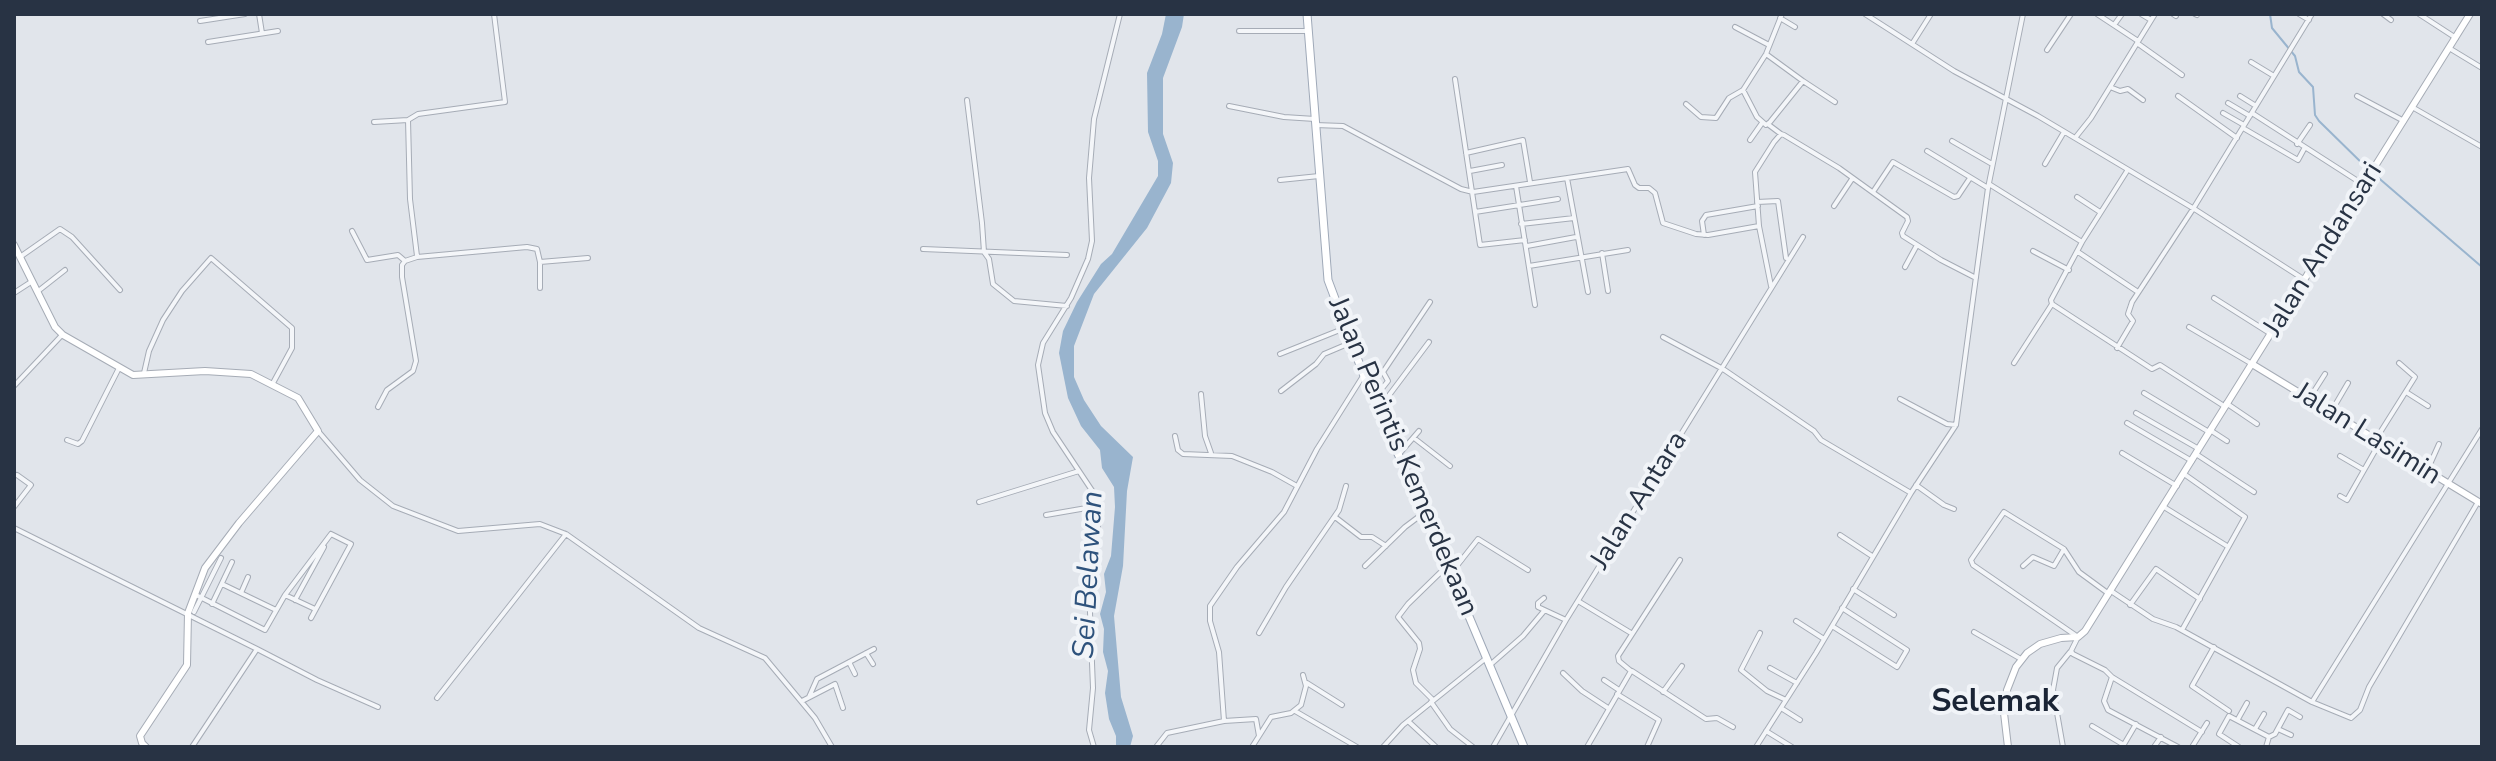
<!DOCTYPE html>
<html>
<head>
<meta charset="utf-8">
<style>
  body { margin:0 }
  #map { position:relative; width:2496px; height:761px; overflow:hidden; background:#e1e5eb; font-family:"Nunito Sans",sans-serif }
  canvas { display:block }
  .frame { position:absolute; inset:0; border:16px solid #283344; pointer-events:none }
</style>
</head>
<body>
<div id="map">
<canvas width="2496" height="761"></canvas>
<div class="frame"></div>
</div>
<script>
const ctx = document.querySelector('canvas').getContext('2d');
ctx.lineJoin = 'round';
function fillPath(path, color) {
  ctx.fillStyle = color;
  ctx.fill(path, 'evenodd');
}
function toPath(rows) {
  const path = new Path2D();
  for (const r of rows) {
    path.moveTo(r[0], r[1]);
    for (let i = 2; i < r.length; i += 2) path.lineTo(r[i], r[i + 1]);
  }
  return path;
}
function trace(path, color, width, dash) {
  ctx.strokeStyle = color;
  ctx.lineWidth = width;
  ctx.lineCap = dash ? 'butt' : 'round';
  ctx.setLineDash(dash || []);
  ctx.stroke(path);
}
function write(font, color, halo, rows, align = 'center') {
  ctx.font = font + ' "Nunito Sans",sans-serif';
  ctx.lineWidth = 8;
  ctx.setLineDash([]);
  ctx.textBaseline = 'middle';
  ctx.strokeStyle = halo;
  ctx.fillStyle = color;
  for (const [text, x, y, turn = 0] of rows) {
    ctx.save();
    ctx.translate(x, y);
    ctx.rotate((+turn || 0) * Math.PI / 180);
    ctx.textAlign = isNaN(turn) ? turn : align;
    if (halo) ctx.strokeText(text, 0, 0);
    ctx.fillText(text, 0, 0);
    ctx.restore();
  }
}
fillPath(toPath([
  [1166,14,1184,14,1182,27,1163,78,1163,134,1173,163,1171,183,1147,228,1094,294,1074,346,1074,377,1084,400,1101,426,1133,457,1127,491,1123,566,1114,616,1121,697,1133,736,1130,747,1116,747,1116,736,1109,719,1105,693,1108,671,1103,652,1104,629,1100,614,1106,592,1104,574,1111,556,1115,507,1114,487,1102,468,1100,450,1081,426,1068,398,1059,353,1063,331,1077,302,1101,264,1112,254,1158,176,1158,161,1148,132,1147,73,1162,34]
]), '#99b4ce');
trace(toPath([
  [2270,14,2272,28,2295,56,2299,72,2313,87,2315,115,2319,121,2369,170],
  [2374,174,2482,267]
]), '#99b4ce', 2);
const street = toPath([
  [259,14,262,33],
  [1865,14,1954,71,2038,116,2196,210,2305,280],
  [2097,14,2138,41],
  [2141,14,2151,20],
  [2173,14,2176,16],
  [2195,14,2197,15],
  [2299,14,2309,20],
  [2383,14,2391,20],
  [2419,14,2456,38],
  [1780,18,1795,27],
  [200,21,245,14],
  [2114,25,2122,14],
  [1735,27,1769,45],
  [1239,31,1309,31],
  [208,42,278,31],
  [2137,43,2182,75],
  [1912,44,1931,14],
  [2449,48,2482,68],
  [2047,50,2071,14],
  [1766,54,1803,81],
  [2251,62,2274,76],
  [1455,79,1480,245,1525,240],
  [2110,87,2120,91,2128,89,2143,100],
  [1743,90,1757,117,1766,125,1770,122,1803,81,1835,102],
  [2178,96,2237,138],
  [2240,96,2256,106],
  [2357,96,2404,121],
  [967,100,982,223,984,252,989,259,993,284,1014,301,1067,306],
  [2228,103,2250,116],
  [1686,104,1701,117,1716,118,1729,98,1743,90,1766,54,1782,14],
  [1229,106,1284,117,1315,119],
  [2412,107,2482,147],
  [2223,113,2244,125],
  [2252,113,2364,185],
  [374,122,408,120],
  [1315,125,1343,126,1461,189,1473,192,1628,169,1635,185,1639,188,1649,188,1655,193,1663,223,1696,234,1708,235,1759,226,1755,172,1774,142,1781,134,1784,135,1839,168,1907,217,1908,221,1902,233,1903,236,1941,260,1976,278],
  [1769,125,1781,134],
  [2243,128,2298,160,2304,149],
  [2075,138,2091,118,2155,14],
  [1750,140,1762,123],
  [1952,141,1992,164],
  [2297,144,2310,125],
  [1927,151,1988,188],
  [1466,153,1523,140,1530,182],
  [2045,164,2064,132],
  [1470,171,1502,165],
  [2127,171,2082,242,2051,300,2052,304,2152,369,2160,365,2224,406],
  [1567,178,1588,292],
  [1280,180,1319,176],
  [1989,184,2082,242],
  [1516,186,1535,305],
  [1873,192,1893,162,1954,197,1958,196,1970,178],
  [2077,197,2100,212],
  [1757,202,1778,201,1786,258],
  [1834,206,1852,179],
  [1475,212,1558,199],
  [1521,224,1574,218],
  [1759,226,1771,286],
  [352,231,367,260,398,255,405,261],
  [1704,235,1702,221,1706,215,1758,206],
  [1527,246,1576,237],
  [923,249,1067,255],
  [2033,251,2069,270],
  [2078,252,2138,292],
  [1602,253,1608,291],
  [417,256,410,199,408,120,418,114,505,102,494,14],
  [20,257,60,229,72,237,120,290],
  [1529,266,1628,250],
  [1905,267,1917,245],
  [540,288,540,262],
  [37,292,65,270],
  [14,293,31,282],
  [2214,298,2271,334],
  [2189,327,2252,364],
  [1663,337,1723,369,1814,431,1821,440,1911,493],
  [2117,348,2133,321,2128,314,2132,302,2193,209,2312,14],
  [1280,354,1345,328],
  [2014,363,2052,304],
  [144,373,149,351,163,320,182,291,211,258,292,328,292,348,273,383],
  [14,386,62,335],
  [1281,391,1316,364,1324,354,1350,343],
  [2406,392,2428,406],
  [2144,393,2209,432],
  [1201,394,1205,436,1211,453],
  [1900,399,1947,424,1956,425],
  [2309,399,2325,374],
  [1373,400,1388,381,1383,372,1430,302],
  [2226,403,2257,424],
  [378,407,387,390,413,371,416,361,402,277,402,265,405,261,417,257,527,247,537,249,540,262,588,258],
  [1378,410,1429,342],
  [2331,412,2348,383],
  [2136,413,2199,449],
  [2127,423,2192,461],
  [2210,430,2227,441],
  [318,431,360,480,393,506,458,531,540,524,566,534,699,628,765,658,815,718,832,747],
  [1175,436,1178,450,1183,454,1232,456,1272,472,1297,486],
  [1414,438,1450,466],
  [2376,439,2415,377,2399,363],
  [67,440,78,444,82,441,119,368],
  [1400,453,1419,431],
  [2122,453,2177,486],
  [2196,454,2254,492],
  [2340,456,2364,470],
  [2427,471,2439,444],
  [1916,485,1944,505,1954,509],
  [2340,496,2347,500,2380,442],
  [979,502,1079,471],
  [14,507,31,485,17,475],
  [2164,507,2227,546],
  [1046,515,1098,506],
  [1335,517,1361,537,1372,537,1386,546],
  [14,528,257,649,192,747],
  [1840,535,1872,556],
  [1365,566,1405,527,1425,512],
  [2023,566,2033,557,2054,566,2064,549],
  [1452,572,1478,539,1528,570],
  [222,584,276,610],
  [1853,589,1894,615],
  [2111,591,2153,619,2176,627,2312,702,2351,718,2360,710,2369,687,2478,502],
  [241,593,248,577],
  [2109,594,2079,572,2064,549,2004,512,1971,560,1973,565,2078,637,2071,651,2073,654,2105,670,2112,677,2104,701,2108,710,2178,747],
  [196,595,265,630,285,595,331,534],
  [285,595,315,609],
  [1544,598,1538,603,1538,607,1566,620],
  [295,600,324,547],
  [1578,601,1631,633],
  [212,604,232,562],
  [2130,605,2156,569,2200,599],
  [194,612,221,558],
  [311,618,351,544,331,534],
  [1796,621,1824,639],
  [1832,626,1897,667,1907,650,1842,608],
  [2182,630,2245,517,2184,474],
  [1974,632,2021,659],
  [1259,633,1286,587,1339,510,1346,486],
  [1760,633,1741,670,1767,691,1786,700],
  [2214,647,2192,686,2229,711],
  [257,649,317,680,378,707],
  [866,653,873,664],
  [849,662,855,674],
  [1490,665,1523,636,1544,611],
  [1770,668,1797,683],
  [1632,671,1706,719,1717,718,1733,727],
  [1563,673,1582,691,1608,708],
  [2112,677,2202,732],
  [1604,680,1619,690],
  [1307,683,1342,705],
  [1663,692,1682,666],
  [1617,694,1659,720,1647,747],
  [809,697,817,679,874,649],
  [437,698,566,534],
  [1433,700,1416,683,1413,670,1420,649,1419,643,1398,617,1408,604,1446,567],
  [802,701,835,684,843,708],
  [1431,702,1450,729,1473,747],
  [2312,702,2482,429],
  [1781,708,1800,720],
  [1295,711,1357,747],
  [2238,719,2247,703],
  [1224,721,1256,719,1259,736,1252,747],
  [1408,721,1436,747],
  [2092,726,2124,745],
  [2255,729,2264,714],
  [2278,729,2291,735],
  [1766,731,1792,747],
  [1259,736,1271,717,1291,713,1301,705,1306,686,1303,675],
  [2269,737,2275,734,2288,710,2300,717],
  [2123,746,2136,724],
  [1094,747,1089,730,1093,688,1088,562,1098,526,1099,501,1053,432,1045,413,1038,365,1043,343,1071,298,1088,259,1092,241,1089,178,1094,119,1120,14],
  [1156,747,1167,733,1224,721,1219,652,1210,621,1210,606,1237,567,1284,512,1317,449,1363,376],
  [1383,747,1403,725,1485,659],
  [1493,747,1566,620,1803,237],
  [1587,747,1631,671,1619,661,1618,656,1680,560],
  [1756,747,1816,653,1911,493,1956,425,1988,188,2023,14],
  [2063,747,2053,690,2057,668,2070,652],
  [2154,747,2161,737],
  [2192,747,2207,723],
  [2239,747,2219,734,2229,716,2269,737,2266,747]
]);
const secondary = toPath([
  [14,245,55,327,63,335,133,375,205,371,251,374,298,398,318,431,239,523,205,568,188,613,187,665,140,736,142,743,146,747],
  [2252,364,2482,504],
  [2008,747,2004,713,2007,690,2016,667,2027,653,2040,644,2061,638,2078,637,2085,631,2470,14]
]);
const primary = toPath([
  [1307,14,1328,280,1373,400,1425,512,1524,747]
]);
trace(street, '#a6acb6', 6);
trace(secondary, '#a6acb6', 8);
trace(primary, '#9fa9b8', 9);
trace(street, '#f4f6f9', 4);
trace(secondary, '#fff', 6);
trace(primary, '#fff', 7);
write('28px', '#283344', '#f1f4f8', [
  ["Jalan Andansari",2324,250,-58],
  ["Jalan Lasimin",2367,435,32],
  ["Jalan Perintis Kemerdekaan",1402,457,67],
  ["Jalan Antara",1640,501,-58]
]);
write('italic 30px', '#2e527c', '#f1f4f8', [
  ["Sei Belawan",1090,575,-87]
]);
write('bold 32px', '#1a2435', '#f1f4f8', [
  ["Selemak",1995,703]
]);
</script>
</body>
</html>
